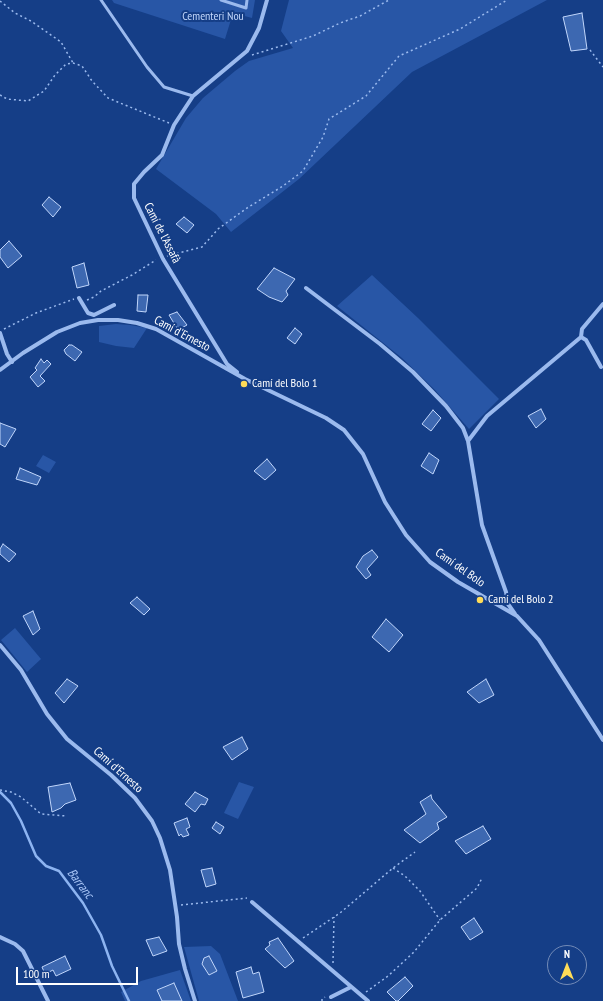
<!DOCTYPE html>
<html>
<head>
<meta charset="utf-8">
<style>
  body { margin:0 }
  #map { position:relative; width:603px; height:1001px; overflow:hidden; background:#153e87; font-family:"PT Sans Narrow",sans-serif }
  canvas { display:block }
  .north { position:absolute; left:547px; top:945px; width:40px; height:40px; box-sizing:border-box; background:#153e87; border:1px solid #738bb7; border-radius:50%; rotate:0deg; font-size:11px; font-weight:700; line-height:16px; text-align:center; color:#fff }
  .north::after { content:''; display:block; margin:auto; width:14px; height:18px; background:#ffdc58; clip-path:polygon(50% 0,100% 100%,50% 72%,0 100%) }
  .scale { position:absolute; left:16px; top:967px; width:122px; height:18px; box-sizing:border-box; border:2px solid #fff; border-top:0; padding-left:5px; font-size:12px; line-height:14px; white-space:nowrap; color:#fff; -webkit-text-stroke:3px #153e87; paint-order:stroke }
</style>
</head>
<body>
<div id="map">
<canvas width="603" height="1001"></canvas>
<div class="north">N</div>
<div class="scale">100 m</div>
</div>
<script>
const ctx = document.querySelector('canvas').getContext('2d');
ctx.lineJoin = 'round';
function fillPath(path, color) {
  ctx.fillStyle = color;
  ctx.fill(path, 'evenodd');
}
function toPath(rows) {
  const path = new Path2D();
  for (const r of rows) {
    path.moveTo(r[0], r[1]);
    for (let i = 2; i < r.length; i += 2) path.lineTo(r[i], r[i + 1]);
  }
  return path;
}
function trace(path, color, width, dash) {
  ctx.strokeStyle = color;
  ctx.lineWidth = width;
  ctx.lineCap = dash ? 'butt' : 'round';
  ctx.setLineDash(dash || []);
  ctx.stroke(path);
}
function write(font, color, halo, rows, align = 'center') {
  ctx.font = font + ' "PT Sans Narrow",sans-serif';
  ctx.lineWidth = 4;
  ctx.setLineDash([]);
  ctx.textBaseline = 'middle';
  ctx.strokeStyle = halo;
  ctx.fillStyle = color;
  for (const [text, x, y, turn = 0] of rows) {
    ctx.save();
    ctx.translate(x, y);
    ctx.rotate((+turn || 0) * Math.PI / 180);
    ctx.textAlign = isNaN(turn) ? turn : align;
    if (halo) ctx.strokeText(text, 0, 0);
    ctx.fillText(text, 0, 0);
    ctx.restore();
  }
}
fillPath(toPath([
  [112,0,255,0,252,18,233,13,225,39,114,3],
  [289,0,547,0,412,72,299,179,231,232,216,214,156,169,186,118,203,98,235,71,249,61,293,48,281,31],
  [372,275,418,318,499,399,469,429,435,390,402,358,337,306],
  [116,324,130,325,147,328,134,348,116,346,99,342,99,326],
  [43,455,56,462,49,473,36,466],
  [15,628,41,659,27,672,1,640],
  [239,782,254,787,238,819,224,813],
  [211,946,220,954,238,1001,199,1001,184,947],
  [180,970,191,1001,125,1001,121,992,141,981]
]), '#2856a6');
trace(toPath([
  [0,792,11,803,21,821,36,856,46,866,59,871,83,903,101,935,112,966,129,1001]
]), '#8db4f1', 2.5);
const building = toPath([
  [582,13,587,49,571,51,563,17,582,13],
  [49,197,61,207,53,217,42,205,49,197],
  [184,217,194,225,187,233,176,224,184,217],
  [9,241,22,256,8,268,0,257,0,250,9,241],
  [84,263,89,285,77,288,72,267,84,263],
  [274,268,295,279,286,291,288,295,282,302,269,297,257,289,274,268],
  [138,295,148,295,146,312,137,311,138,295],
  [177,312,187,325,178,330,169,315,177,312],
  [295,328,302,334,295,344,287,338,295,328],
  [69,345,72,345,82,352,75,361,66,354,64,350,69,345],
  [41,359,44,363,47,360,51,364,40,376,45,381,38,387,30,377,37,370,35,368,41,359],
  [541,409,546,419,536,428,528,416,541,409],
  [433,410,441,418,431,431,422,424,433,410],
  [0,423,16,429,5,447,0,444,0,423],
  [429,453,439,460,433,474,421,466,429,453],
  [267,459,276,470,265,480,254,471,267,459],
  [20,468,41,477,37,485,16,479,20,468],
  [3,544,16,554,9,562,0,554,0,549,3,544],
  [372,550,378,557,367,569,371,575,366,579,356,567,363,556,372,550],
  [137,597,150,609,144,615,130,603,137,597],
  [33,611,40,629,33,635,23,616,33,611],
  [386,619,403,635,389,652,372,637,386,619],
  [67,679,78,686,64,703,55,693,67,679],
  [486,679,494,695,479,703,467,692,486,679],
  [242,737,248,749,232,760,223,747,242,737],
  [70,783,76,800,65,804,61,808,52,812,48,787,70,783],
  [195,792,208,799,205,805,201,804,195,812,185,804,195,792],
  [431,795,432,799,447,817,437,823,439,829,420,843,404,830,426,814,420,802,431,795],
  [187,818,190,827,186,829,189,835,183,837,181,834,179,836,174,823,187,818],
  [216,822,224,827,220,834,212,828,216,822],
  [483,826,491,839,466,854,455,841,483,826],
  [212,868,216,884,206,887,201,870,212,868],
  [474,918,483,932,470,940,461,927,474,918],
  [159,937,167,951,153,956,146,940,159,937],
  [278,938,294,961,285,968,265,949,270,945,269,942,278,938],
  [65,956,71,969,56,976,53,970,45,974,42,967,65,956],
  [209,956,217,971,209,975,202,964,204,958,209,956],
  [251,967,253,974,259,972,264,992,243,998,236,972,251,967],
  [405,977,413,986,398,1001,396,1001,387,992,405,977],
  [174,983,182,1001,162,1001,157,990,174,983]
]);
fillPath(building, '#3d68b1');
trace(building, '#c1d6fb', 1);
trace(toPath([
  [0,1,15,13,31,21,61,42,73,63],
  [590,50,603,67],
  [252,55,313,36,340,23,360,16,389,0],
  [0,95,7,99,28,101,44,91,55,75,66,64,73,63,82,66,92,81,108,98,169,123],
  [167,256,202,247,218,229,247,208,283,186,303,171,323,137,329,119,366,96,399,56,460,29,507,0],
  [87,300,94,297,101,291,132,275,156,260],
  [4,329,36,313,74,299],
  [0,790,11,792,21,797,41,814,67,816],
  [393,868,405,876,420,891,440,920],
  [181,905,247,898],
  [303,938,340,913,393,868,415,852],
  [333,963,334,917],
  [366,992,388,976,414,952,440,920,477,888,482,878],
  [322,1001,322,999,325,997]
]), '#9bbaee', 1.5, [2, 3]);
trace(toPath([
  [101,0,147,67,164,87,193,96],
  [221,0,246,8,247,0]
]), '#9bbaee', 3);
trace(toPath([
  [306,288,380,344,413,372,446,406,463,428,468,441,482,525,506,592,508,604,515,614],
  [79,298,88,313,94,315,114,305],
  [0,333,7,354,12,362],
  [581,337,582,329,603,304],
  [0,370,23,353,57,332,80,323,98,320,118,320,137,323,156,329,245,379,326,418,344,430,363,454,385,502,406,535,430,562,458,582,517,616,539,640,603,740],
  [237,372,227,364,163,259,134,198,134,184,144,172,162,155,174,125,193,96,247,51,259,28,267,0],
  [468,441,487,416,581,337,586,340,601,367],
  [0,645,21,670,47,714,67,739,111,775,135,798,152,821,160,838,170,870,177,917,179,944,185,969,195,1001],
  [252,902,368,1001],
  [0,937,15,944,23,951,48,1001],
  [331,997,351,987]
]), '#9bbaee', 4);
for (const [x, y, r, color] of [
  [244,384,4,"#ffdc58"],
  [480,600,4,"#ffdc58"]
]) {
  const dot = new Path2D();
  dot.arc(x, y, r, 0, 2 * Math.PI);
  ctx.fillStyle = color;
  ctx.fill(dot);
  trace(dot, '#153e87', 1.5);
}
write('12px', '#c1d6fb', '#153e87', [
  ["Cementeri Nou",213,17]
]);
write('12px', '#fff', '#153e87', [
  ["Camí de l'Assafà",162,233,63],
  ["Camí d'Ernesto",182,334,28],
  ["Camí del Bolo",460,568,35],
  ["Camí d'Ernesto",118,770,42]
]);
write('12px', '#fff', '#153e87', [
  ["Camí del Bolo 1",252,384],
  ["Camí del Bolo 2",488,600]
], 'left');
write('italic 13px', '#a7c4f6', '#153e87', [
  ["Barranc",80,884,53]
]);
</script>
</body>
</html>
